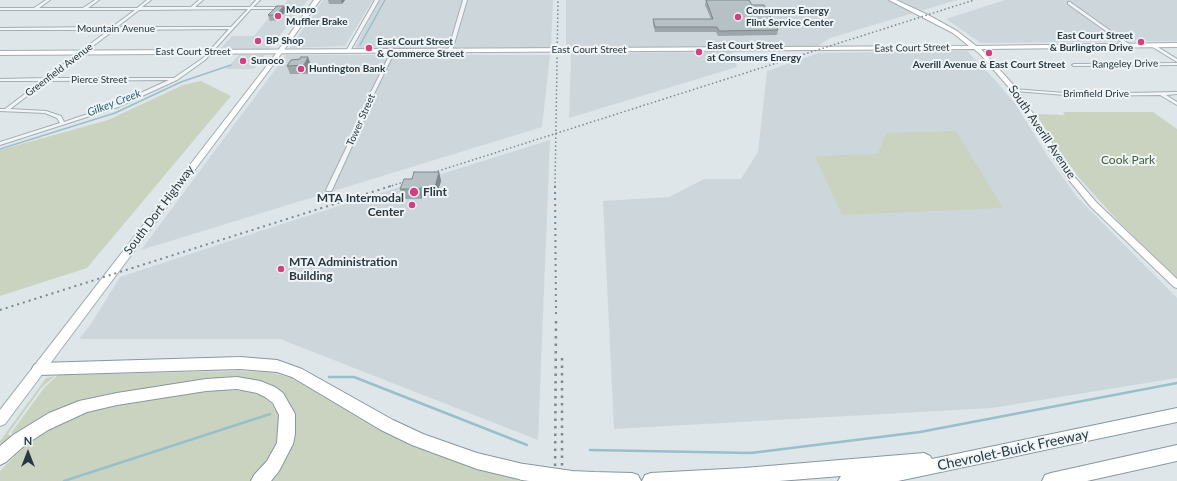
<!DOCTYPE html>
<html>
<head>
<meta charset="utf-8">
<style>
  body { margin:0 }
  #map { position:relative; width:1177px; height:481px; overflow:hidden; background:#dfe6e9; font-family:Lato,sans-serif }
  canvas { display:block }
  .north { position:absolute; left:8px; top:433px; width:40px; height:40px; -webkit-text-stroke:3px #eff4f6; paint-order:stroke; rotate:0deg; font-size:11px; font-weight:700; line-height:16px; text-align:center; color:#283841 }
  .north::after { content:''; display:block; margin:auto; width:14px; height:18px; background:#283841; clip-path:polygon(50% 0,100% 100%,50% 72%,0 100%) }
</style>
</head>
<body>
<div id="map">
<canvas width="1177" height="481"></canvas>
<div class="north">N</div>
</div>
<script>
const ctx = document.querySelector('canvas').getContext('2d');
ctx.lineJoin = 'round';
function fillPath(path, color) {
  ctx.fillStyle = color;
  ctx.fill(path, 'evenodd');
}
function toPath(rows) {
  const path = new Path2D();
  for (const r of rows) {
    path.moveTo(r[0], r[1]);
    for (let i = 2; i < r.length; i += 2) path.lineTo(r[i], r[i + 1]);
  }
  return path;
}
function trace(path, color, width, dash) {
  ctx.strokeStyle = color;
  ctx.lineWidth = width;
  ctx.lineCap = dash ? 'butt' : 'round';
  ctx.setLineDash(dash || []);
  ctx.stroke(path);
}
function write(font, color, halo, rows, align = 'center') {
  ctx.font = font + ' Lato,sans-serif';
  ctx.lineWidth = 4;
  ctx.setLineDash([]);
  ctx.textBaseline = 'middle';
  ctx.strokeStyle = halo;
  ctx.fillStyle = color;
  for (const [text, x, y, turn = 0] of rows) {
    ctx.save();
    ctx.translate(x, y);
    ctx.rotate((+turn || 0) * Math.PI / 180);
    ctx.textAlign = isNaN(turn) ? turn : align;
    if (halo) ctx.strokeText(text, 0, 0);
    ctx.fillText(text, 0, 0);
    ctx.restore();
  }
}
fillPath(toPath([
  [288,0,308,0,269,49,220,49,232,36,254,36,276,9,283,6],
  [323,0,373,0,345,46,290,48],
  [380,0,553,0,551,48,361,49,355,47],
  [566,0,957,0,830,38,816,47,566,48],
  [1005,0,1177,0,1177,41,981,43,946,19],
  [967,51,996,81,1016,105,1048,157,1077,197,1177,298,1177,378,992,408,614,429,603,201,669,197,704,179,741,179,758,152,767,71,819,53],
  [732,52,737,67,569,118,571,53],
  [239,55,265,55,254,69,226,69],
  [286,55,550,55,542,127,141,250],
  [550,140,538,440,280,339,79,339,91,324,120,277,288,222]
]), '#cdd6db');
fillPath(toPath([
  [201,81,231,96,87,268,0,296,0,150,108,120,183,85],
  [1063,112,1153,112,1177,129,1177,278,1119,222,1079,178,1056,146,1036,114,1065,115],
  [956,131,1003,208,842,215,815,156,878,154,886,133],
  [238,371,269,372,292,378,371,424,405,442,460,463,523,477,523,481,266,481,292,410,289,402,283,395,268,384,124,394,18,436,11,433,44,388,58,375],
  [55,376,42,387,8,434,14,439,0,450,0,441,46,378],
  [219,390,245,391,256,394,265,398,272,404,277,412,280,422,277,442,265,465,250,481,0,481,0,471,27,444,25,442,36,435,87,412,119,404]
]), '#cad3c0');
trace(toPath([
  [360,45,385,0],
  [0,149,115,113,181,82,231,65]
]), '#99bfca', 1.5);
trace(toPath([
  [329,377,354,377,527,445],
  [590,450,751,453,920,432,1177,383],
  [64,481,270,414]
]), '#99bfca', 2.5);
const street = toPath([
  [46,0,50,0,39,8,83,8,95,0,99,0,88,8,137,8,147,0,151,0,142,7,191,7,199,0,203,0,195,7,250,7,256,0,260,0,253,7,311,7,313,8,311,9,251,9,205,60,177,80,118,107,0,145,0,142,60,123,57,118,45,113,0,111,0,109,5,109,42,81,0,81,0,79,45,78,109,30,0,30,0,28,112,27,135,10,0,10,0,8,34,8,46,0],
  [248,9,231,27,117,27,139,10,248,9],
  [229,29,203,58,174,78,51,78,114,30,229,29],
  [169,80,114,105,64,122,61,116,46,111,10,109,47,81,169,80],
  [375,0,379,0,350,51,347,52,346,51,375,0],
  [463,0,467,0,452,51,449,52,448,51,463,0],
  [1068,2,1070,2,1129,44,1129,46,1127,46,1068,4,1068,2],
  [1151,44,1153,44,1177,59,1177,62,1151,46,1151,44],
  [392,50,395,51,369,104,369,109,332,190,331,191,327,191,326,190,365,109,365,104,392,50],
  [1177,63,1177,65,1074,66,1072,65,1074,64,1177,63],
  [1013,89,1078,94,1177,92,1177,94,1166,95,1177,102,1177,105,1160,95,1078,96,1015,91,1013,91,1013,89]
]);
const secondary = toPath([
  [889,0,896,0,928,15,957,31,976,46,1177,43,1177,47,981,49,1017,89,1072,174,1097,203,1177,279,1177,288,1174,287,1091,207,1065,175,1012,91,980,54,974,49,0,55,0,51,969,46,953,33,889,0]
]);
const primary = toPath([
  [314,0,320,0,276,61,5,424,0,426,0,410,272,59,314,0]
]);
const highway = toPath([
  [240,357,277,360,302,369,393,420,423,434,477,453,523,464,529,466,531,472,529,478,523,480,477,469,412,445,381,430,292,377,277,372,240,369,39,375,34,373,32,369,34,365,39,363,240,357],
  [237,377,260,381,275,387,283,393,295,414,295,434,293,444,279,471,271,481,251,481,254,475,267,461,277,443,279,415,273,403,265,397,257,393,237,389,206,391,117,405,87,412,48,430,25,445,6,462,0,465,0,446,13,435,49,413,79,401,117,393,206,379,237,377],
  [1177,408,1177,422,898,481,838,481,841,476,779,481,642,481,645,475,651,473,744,468,924,453,930,456,932,459,1177,408],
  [1177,445,1177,461,1087,481,1042,481,1045,475,1051,473,1177,445],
  [594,472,632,473,638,475,641,481,586,481,588,474,594,472]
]);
trace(street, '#a4aeb3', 2);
trace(secondary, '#a4aeb3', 2);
trace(primary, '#9eaeb5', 2);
trace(highway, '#8698a0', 2);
fillPath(street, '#f2f5f7');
fillPath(secondary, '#fff');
fillPath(primary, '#fff');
fillPath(highway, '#fff');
trace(toPath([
  [388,187,974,0],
  [555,187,558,0]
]), '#788a93', 1.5, [1.5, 2.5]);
trace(toPath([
  [555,186,556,317],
  [0,310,391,186]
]), '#788a93', 2, [2, 4]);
trace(toPath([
  [562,358,562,481],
  [555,481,556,316]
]), '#788a93', 2.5, [2.5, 5]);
const highwayBridge = toPath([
  [523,472,571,479,594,480]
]);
trace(highwayBridge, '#8698a0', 18, []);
trace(highwayBridge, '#fff', 16);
fillPath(toPath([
  [328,0,345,0,342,4,329,4],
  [706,0,752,5,778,30,777,35,718,36,716,32,655,32,653,24,653,19,711,19,705,5],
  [284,6,286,11,278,20,270,21,268,15],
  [291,60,311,65,307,74,290,74,287,66],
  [439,172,441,181,436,197,422,197,421,199,402,199,400,189,412,179]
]), '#9da6aa');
fillPath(toPath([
  [341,0,345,0,342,4],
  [284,6,286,11,278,20,276,15],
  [308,57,311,65,307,74,304,65],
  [439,172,441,181,436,197,435,187],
  [420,188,422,197,421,199,419,189]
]), '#7f878b');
const building = toPath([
  [706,0,749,0,752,5,764,5,778,30,719,31,717,27,655,27,653,19,713,19,706,0],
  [277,6,284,6,276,15,268,15,277,6],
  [301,57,308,57,304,65,287,66,291,60,300,59,301,57],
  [414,172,439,172,435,187,420,188,419,189,400,189,404,179,412,179,414,172]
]);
fillPath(building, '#b6c1c6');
trace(building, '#7f878b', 1);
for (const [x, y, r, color] of [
  [278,16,4,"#d24080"],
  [738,17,4,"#d24080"],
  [258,41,4,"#d24080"],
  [1141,42,4,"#d24080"],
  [369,48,4,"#d24080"],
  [699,52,4,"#d24080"],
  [989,53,4,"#d24080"],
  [243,61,4,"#d24080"],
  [301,69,4,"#d24080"],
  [414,192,5,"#d24080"],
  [412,205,4,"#d24080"],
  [281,269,4,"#d24080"]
]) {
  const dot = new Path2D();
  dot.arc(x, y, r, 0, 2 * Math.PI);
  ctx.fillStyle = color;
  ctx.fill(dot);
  trace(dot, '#eff4f6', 1.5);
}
write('bold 10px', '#283841', '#eff4f6', [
  ["Monro",286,10],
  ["Muffler Brake",286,22],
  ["Consumers Energy",746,11],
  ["Flint Service Center",746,23],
  ["East Court Street",1133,36,"right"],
  ["& Burlington Drive",1133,48,"right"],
  ["BP Shop",266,41],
  ["East Court Street",377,42],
  ["& Commerce Street",377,54],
  ["East Court Street",707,46],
  ["at Consumers Energy",707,58],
  ["Sunoco",251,61],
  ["Averill Avenue & East Court Street",989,65,"center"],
  ["Huntington Bank",309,69]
], 'left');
write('10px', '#283841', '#eff4f6', [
  ["Mountain Avenue",116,29],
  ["East Court Street",912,48,-1],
  ["East Court Street",589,50],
  ["East Court Street",193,52],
  ["Rangeley Drive",1125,64,-1],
  ["Greenfield Avenue",59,70,-37],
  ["Pierce Street",99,80],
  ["Brimfield Drive",1096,94],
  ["Tower Street",361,120,-66]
]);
write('italic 11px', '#306476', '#eff4f6', [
  ["Gilkey Creek",114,103,-21]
]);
write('12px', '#283841', '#eff4f6', [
  ["South Averill Avenue",1042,132,56],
  ["South Dort Highway",159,210,-53]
]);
write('12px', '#485d34', '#eff4f6', [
  ["Cook Park",1128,160]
]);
write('bold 12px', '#283841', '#eff4f6', [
  ["Flint",423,192],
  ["MTA Intermodal",404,198,"right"],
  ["Center",404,212,"right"],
  ["MTA Administration",289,262],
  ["Building",289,276]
], 'left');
write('14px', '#283841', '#eff4f6', [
  ["Chevrolet-Buick Freeway",1013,450,-12]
]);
</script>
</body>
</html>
